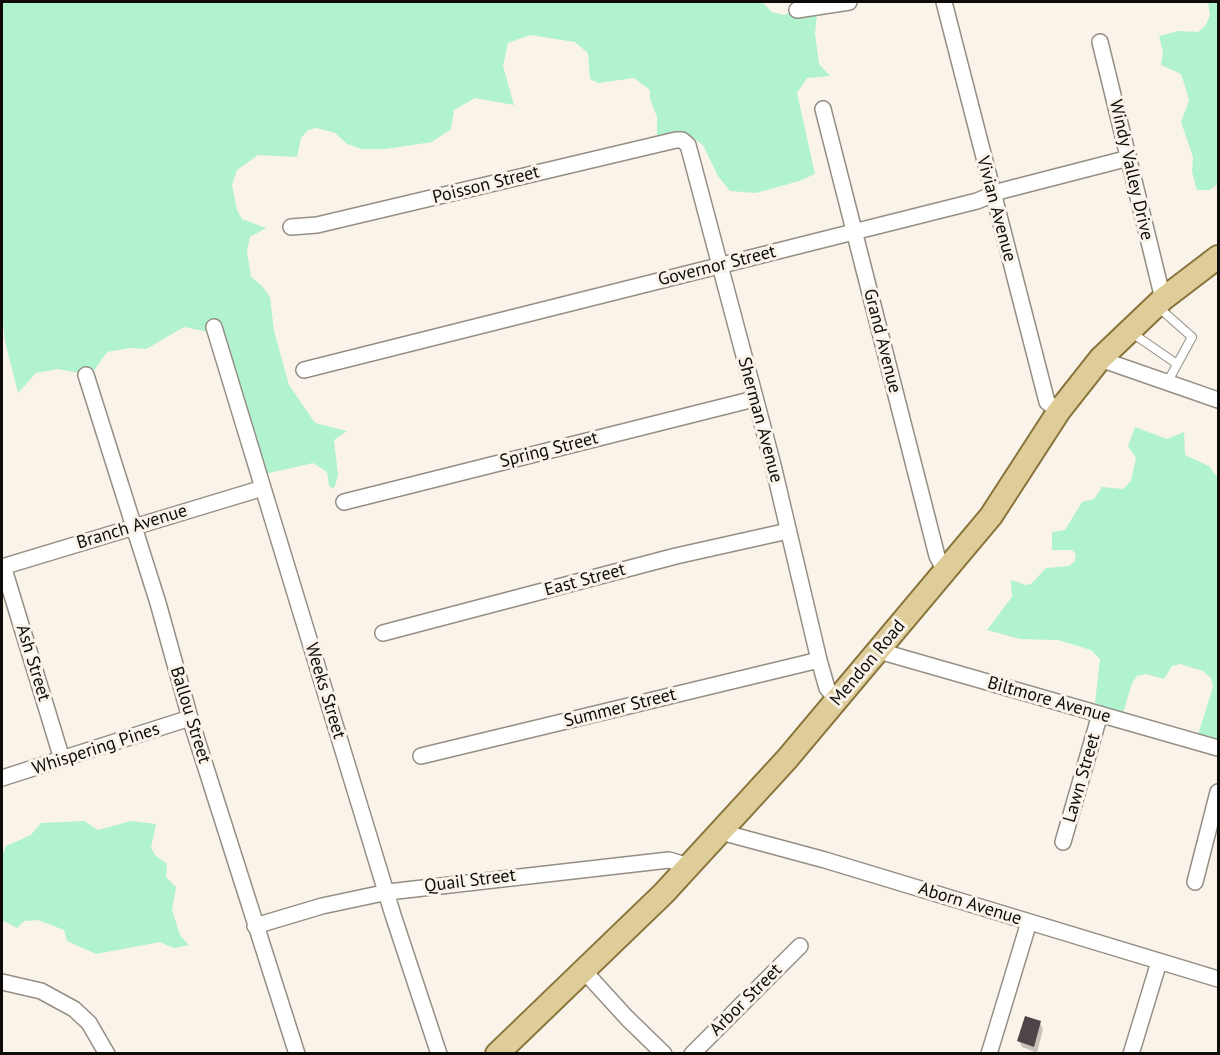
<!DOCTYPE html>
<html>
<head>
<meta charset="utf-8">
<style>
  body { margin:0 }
  #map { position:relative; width:1220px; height:1055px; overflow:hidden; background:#f9f3e9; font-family:"PT Sans",sans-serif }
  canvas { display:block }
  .frame { position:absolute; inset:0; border:3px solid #0e0b08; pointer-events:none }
</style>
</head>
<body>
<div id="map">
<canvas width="1220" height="1055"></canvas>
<div class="frame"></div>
</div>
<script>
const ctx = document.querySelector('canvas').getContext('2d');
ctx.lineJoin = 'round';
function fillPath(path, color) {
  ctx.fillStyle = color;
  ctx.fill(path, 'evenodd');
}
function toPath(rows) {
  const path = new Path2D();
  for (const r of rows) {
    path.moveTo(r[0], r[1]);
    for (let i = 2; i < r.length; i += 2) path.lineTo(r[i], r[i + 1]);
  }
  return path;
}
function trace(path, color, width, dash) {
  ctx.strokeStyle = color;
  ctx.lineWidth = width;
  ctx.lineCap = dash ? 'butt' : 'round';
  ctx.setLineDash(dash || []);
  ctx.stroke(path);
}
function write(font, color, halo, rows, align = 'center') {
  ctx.font = font + ' "PT Sans",sans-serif';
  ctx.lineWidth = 6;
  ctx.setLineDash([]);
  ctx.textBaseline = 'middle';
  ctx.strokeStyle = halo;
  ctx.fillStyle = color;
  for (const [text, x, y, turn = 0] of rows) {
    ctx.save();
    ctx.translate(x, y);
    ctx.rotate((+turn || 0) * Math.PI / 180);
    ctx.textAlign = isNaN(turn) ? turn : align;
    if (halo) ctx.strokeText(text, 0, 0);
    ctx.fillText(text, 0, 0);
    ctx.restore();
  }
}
fillPath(toPath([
  [2,2,762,2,772,12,784,15,803,6,818,4,815,33,819,64,830,76,807,78,797,93,815,174,799,181,756,193,730,191,718,176,703,145,692,137,657,139,657,117,650,99,650,90,634,78,598,83,590,79,588,53,575,42,530,35,508,43,503,66,514,105,475,98,454,110,451,129,432,142,386,149,362,149,347,144,335,133,317,128,308,130,301,138,297,157,258,155,237,170,232,185,237,210,242,219,266,228,250,237,247,251,251,277,261,285,270,297,274,331,289,385,315,423,347,431,334,440,338,475,334,489,329,486,327,472,313,463,260,475,218,334,184,327,146,349,130,348,107,352,91,375,58,369,36,373,18,393,5,341,2,312],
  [1208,2,1218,2,1218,184,1210,190,1197,190,1192,172,1193,157,1181,122,1189,101,1186,89,1181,74,1161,65,1163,52,1159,36,1179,31,1198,32,1206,25,1210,15],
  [1135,427,1167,439,1184,432,1185,455,1209,466,1218,478,1218,747,1197,738,1213,687,1211,678,1203,671,1180,664,1172,666,1164,679,1146,674,1137,676,1132,683,1121,720,1094,712,1100,659,1091,650,1058,640,1020,639,987,630,1012,597,1011,580,1026,585,1031,584,1046,568,1069,566,1074,562,1076,554,1072,550,1052,550,1052,532,1065,530,1082,502,1094,499,1102,487,1123,489,1131,481,1136,458,1128,446],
  [84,821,98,830,131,821,156,824,151,848,155,855,167,864,166,877,176,887,172,910,180,935,189,945,174,948,160,942,96,954,67,941,64,930,38,920,24,921,17,928,2,920,2,856,6,846,31,835,41,823]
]), '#b1f2cf');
fillPath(toPath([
  [1040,1023,1043,1029,1037,1053,1022,1047,1019,1041]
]), '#0003');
fillPath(toPath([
  [1025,1016,1041,1021,1034,1047,1017,1041]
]), '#4f4548');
const lane = toPath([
  [1157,306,1192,337,1167,383],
  [1132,333,1177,364]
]);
const street = toPath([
  [944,2,1047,402,1059,411],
  [797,10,849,2],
  [1100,42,1163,299],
  [823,109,937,556,945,571],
  [291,227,317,225,676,140,682,140,688,145,773,465,819,660,827,688,837,700],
  [214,327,393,915,439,1054],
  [1100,359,1218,400],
  [304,370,977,201,1001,191,1129,158],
  [86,375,158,603,190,718,297,1054],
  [344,502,754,399],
  [3,566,62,759],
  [2,567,263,488],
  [383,633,676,556,788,531],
  [879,651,1218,748],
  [421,756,819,660],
  [2,778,190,718],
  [721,832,825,860,1218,979],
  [1063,842,1100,714],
  [1195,882,1218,792],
  [255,926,322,906,388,892,669,860,689,866],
  [585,972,627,1018,664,1054],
  [2,982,41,991,74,1009,89,1023,107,1054],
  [692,1054,800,946],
  [989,1054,1029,922],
  [1131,1054,1159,962]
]);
const primary = toPath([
  [497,1054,664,893,787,759,991,516,1059,411,1100,359,1163,299,1218,257]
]);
trace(lane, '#948e85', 10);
trace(street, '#948e85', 18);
trace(primary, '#88743a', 26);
trace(lane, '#fff', 8);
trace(street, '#fff', 15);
trace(primary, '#dfcd99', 22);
write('18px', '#0e0b08', '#f9f3e9', [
  ["Windy Valley Drive",1131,170,77],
  ["Poisson Street",486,185,-14],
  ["Vivian Avenue",996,209,75],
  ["Governor Street",717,266,-14],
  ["Grand Avenue",882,341,76],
  ["Sherman Avenue",760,420,75],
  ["Spring Street",549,450,-14],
  ["Branch Avenue",132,527,-17],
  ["East Street",585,580,-15],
  ["Ash Street",33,663,73],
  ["Mendon Road",868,663,-50],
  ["Weeks Street",325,691,73],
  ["Biltmore Avenue",1049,700,16],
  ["Summer Street",620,708,-14],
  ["Ballou Street",190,715,73],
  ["Whispering Pines",96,749,-18],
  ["Lawn Street",1082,778,-74],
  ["Quail Street",470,881,-7],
  ["Aborn Avenue",970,904,17],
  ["Arbor Street",746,1000,-45]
]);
</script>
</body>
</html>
